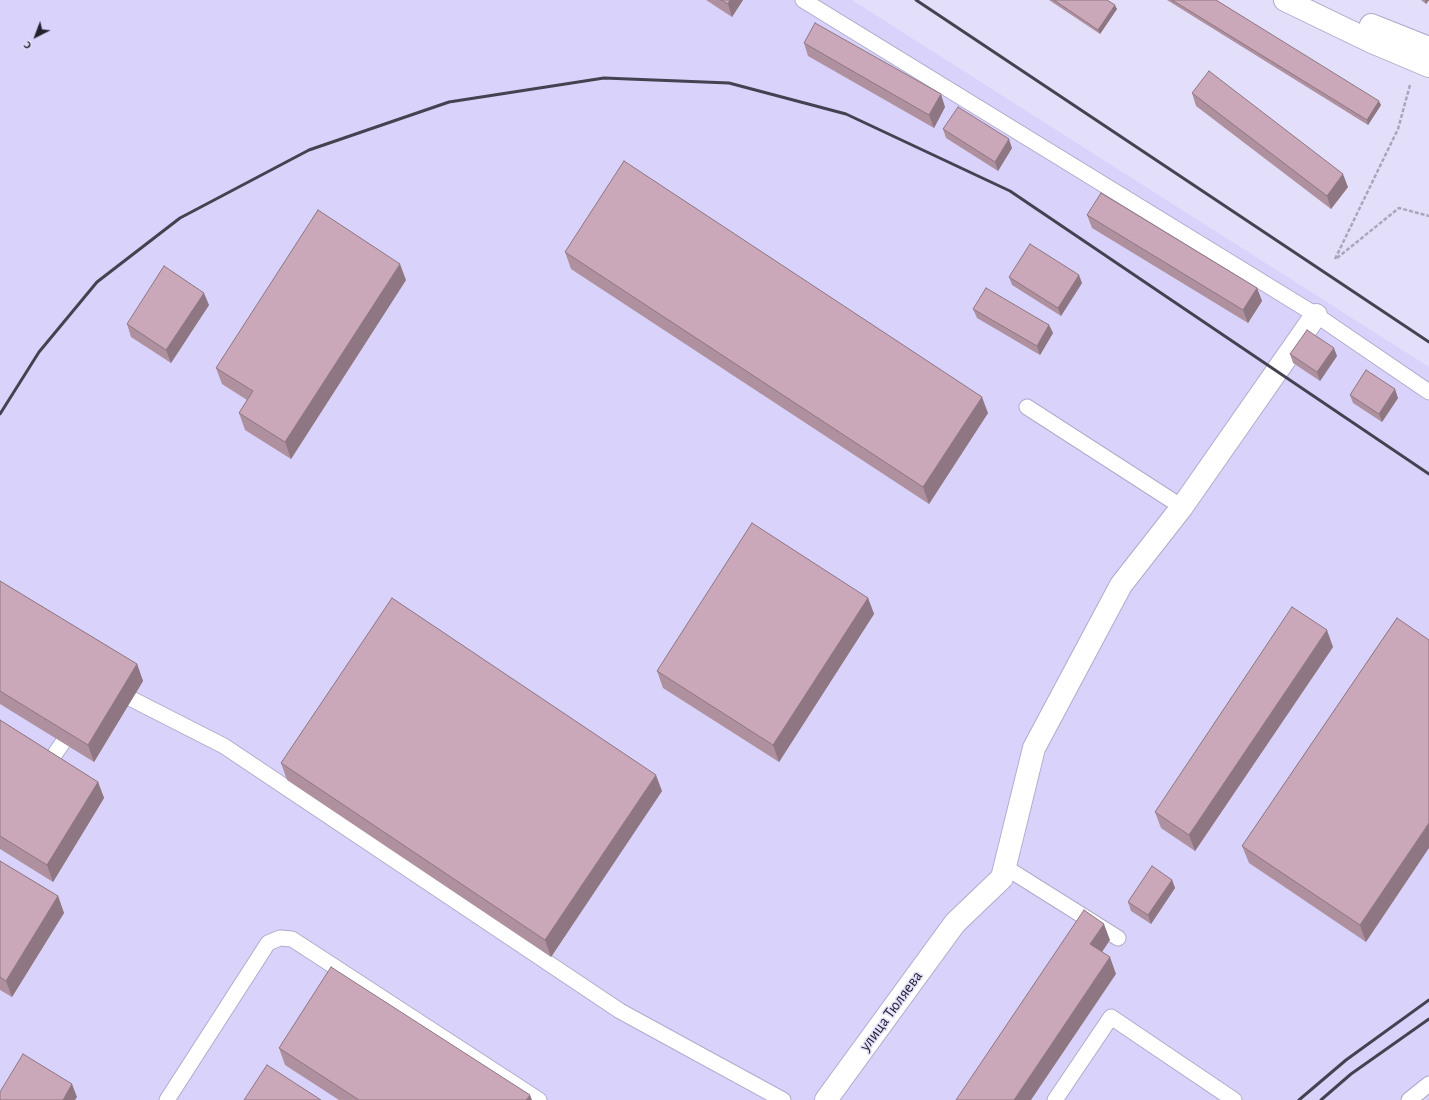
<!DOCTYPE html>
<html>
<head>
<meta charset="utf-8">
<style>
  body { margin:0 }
  #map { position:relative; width:1429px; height:1100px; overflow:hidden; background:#e3dffa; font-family:"Alegreya Sans",sans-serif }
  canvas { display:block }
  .north { position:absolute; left:16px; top:16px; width:40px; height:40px; -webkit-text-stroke:3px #e3dffa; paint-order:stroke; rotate:222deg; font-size:11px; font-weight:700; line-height:16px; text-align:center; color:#22202c }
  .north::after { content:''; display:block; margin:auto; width:14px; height:18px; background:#22202c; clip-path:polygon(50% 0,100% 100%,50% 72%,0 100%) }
</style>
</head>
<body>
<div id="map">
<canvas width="1429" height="1100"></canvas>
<div class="north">С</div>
</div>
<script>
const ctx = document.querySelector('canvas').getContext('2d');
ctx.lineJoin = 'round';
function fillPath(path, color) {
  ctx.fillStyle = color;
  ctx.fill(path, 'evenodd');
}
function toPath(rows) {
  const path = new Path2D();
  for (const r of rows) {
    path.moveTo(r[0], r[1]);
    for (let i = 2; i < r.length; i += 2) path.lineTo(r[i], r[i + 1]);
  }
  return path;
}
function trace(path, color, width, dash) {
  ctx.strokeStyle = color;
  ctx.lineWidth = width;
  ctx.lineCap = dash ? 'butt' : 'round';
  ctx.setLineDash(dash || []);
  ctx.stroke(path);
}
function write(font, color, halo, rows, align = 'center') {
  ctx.font = font + ' "Alegreya Sans",sans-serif';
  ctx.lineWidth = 3;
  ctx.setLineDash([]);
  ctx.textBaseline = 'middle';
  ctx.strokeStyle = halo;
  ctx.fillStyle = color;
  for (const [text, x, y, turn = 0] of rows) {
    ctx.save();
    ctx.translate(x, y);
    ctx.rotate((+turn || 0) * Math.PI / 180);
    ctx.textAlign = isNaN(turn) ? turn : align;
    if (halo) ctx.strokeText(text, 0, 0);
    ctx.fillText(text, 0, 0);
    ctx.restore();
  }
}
fillPath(toPath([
  [0,0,852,0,1429,367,1429,1100,0,1100]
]), '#d9d3fc');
const lane = toPath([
  [803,0,1316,315,1429,392],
  [1027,407,1182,507],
  [114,690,224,746,620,1011,783,1100],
  [44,770,74,726],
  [1005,867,1118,938],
  [167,1100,268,943,280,938,292,939,539,1100],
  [1055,1100,1111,1017,1234,1100],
  [1409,1100,1429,1084]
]);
const street = toPath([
  [826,1100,955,923,1002,878,1034,748,1121,585,1182,507,1316,315]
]);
const secondary = toPath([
  [1285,0,1372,42,1429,66],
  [1371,25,1429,48]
]);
trace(lane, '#b0abcc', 17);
trace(street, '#b0abcc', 24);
trace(secondary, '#b0abcc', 24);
trace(toPath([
  [1337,258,1399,208,1429,216],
  [1335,259,1398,129,1410,85]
]), '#a9a6bc', 2.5, [4, 2]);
trace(lane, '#fff', 15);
trace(street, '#fff', 22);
trace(secondary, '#fff', 22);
trace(toPath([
  [916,0,1429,342],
  [0,414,39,352,97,282,180,218,309,150,449,102,604,78,729,83,846,114,1010,191,1429,474],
  [1299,1100,1346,1060,1429,1000],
  [1321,1100,1351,1074,1429,1019]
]), '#444250', 3);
fillPath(toPath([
  [706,0,743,0,732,17],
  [1049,0,1107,0,1117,9,1100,34],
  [1167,0,1216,0,1381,105,1368,125],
  [1421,0,1429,0,1426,4],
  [804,43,945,107,934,128,808,56],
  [1192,93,1348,187,1331,209,1196,106],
  [943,129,1012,148,998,171,946,138],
  [1087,215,1257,288,1262,301,1248,323,1092,228],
  [565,252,988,413,929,504,571,269],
  [1009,277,1082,283,1061,316,1012,285],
  [406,280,291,459,245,430,239,413,247,400,222,384,216,368],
  [209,305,171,363,131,337,127,324],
  [973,309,1049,325,1053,333,1040,355,977,318],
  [1290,354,1337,356,1320,381,1293,363],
  [1350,395,1398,398,1382,422,1353,403],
  [0,581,137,664,143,681,94,762,0,704],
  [868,598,874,614,779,762,663,688,657,671],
  [1397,618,1366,942,1249,863,1242,846],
  [1333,647,1195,851,1161,828,1155,812],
  [0,720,98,782,104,798,53,882,0,849],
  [281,763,662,791,551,957,287,780],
  [0,861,58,896,64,913,12,997,0,990],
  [1172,880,1175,888,1151,924,1131,911,1128,902],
  [279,1048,532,1100,339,1100,285,1065]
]), '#af909f');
fillPath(toPath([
  [730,0,743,0,732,17,728,4],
  [1425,0,1429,0,1426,4],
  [1115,5,1117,9,1100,34,1098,30],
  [941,94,945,107,934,128,929,115],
  [1379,101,1381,105,1368,125,1367,120],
  [1009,139,1012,148,998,171,995,162],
  [1343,174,1348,187,1331,209,1327,196],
  [400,264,406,280,291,459,285,442],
  [1079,275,1082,283,1061,316,1058,308],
  [1257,288,1262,301,1248,323,1243,310],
  [204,293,209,305,171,363,166,350],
  [1049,325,1053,333,1040,355,1037,346],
  [1334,348,1337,356,1320,381,1317,372],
  [1395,389,1398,398,1382,422,1379,414],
  [982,397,988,413,929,504,923,487],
  [868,598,874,614,779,762,773,745],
  [1327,630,1333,647,1195,851,1189,835],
  [137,664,143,681,94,762,88,745],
  [656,775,662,791,551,957,545,940],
  [98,782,104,798,53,882,47,865],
  [1429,823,1429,848,1366,942,1360,925],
  [1172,880,1175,888,1151,924,1148,915],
  [58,896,64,913,12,997,6,981],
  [1104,924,1110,940,1096,961,1090,944],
  [1110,957,1116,974,1031,1100,1014,1100],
  [72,1084,77,1097,75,1100,63,1100],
  [530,1095,532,1100,526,1100]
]), '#8e7682');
const building = toPath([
  [721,0,730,0,728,4,721,0],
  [1054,0,1107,0,1115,5,1098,30,1054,0],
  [1172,0,1216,0,1379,101,1367,120,1172,0],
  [815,23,941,94,929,115,804,43,815,23],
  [1209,71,1343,174,1327,196,1192,93,1209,71],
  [958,107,1009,139,995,162,943,129,958,107],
  [624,161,982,397,923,487,565,252,624,161],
  [1101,193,1257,288,1243,310,1087,215,1101,193],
  [318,210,400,264,285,442,239,413,253,391,216,368,318,210],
  [1030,244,1079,275,1058,308,1009,277,1030,244],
  [164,266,204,293,166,350,127,324,164,266],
  [986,288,1049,325,1037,346,973,309,986,288],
  [1307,330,1334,348,1317,372,1290,354,1307,330],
  [1366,370,1395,389,1379,414,1350,395,1366,370],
  [752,523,868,598,773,745,657,671,752,523],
  [0,581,137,664,88,745,0,691,0,581],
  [392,598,656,775,545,940,281,763,392,598],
  [1292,607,1327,630,1189,835,1155,812,1292,607],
  [1397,618,1429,640,1429,823,1360,925,1242,846,1397,618],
  [0,720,98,782,47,865,0,836,0,720],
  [0,861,58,896,6,981,0,977,0,861],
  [1152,866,1172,880,1148,915,1128,902,1152,866],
  [1084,910,1104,924,1090,944,1110,957,1014,1100,956,1100,1084,910],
  [331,967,530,1095,526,1100,359,1100,279,1048,331,967],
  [23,1054,72,1084,63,1100,0,1100,0,1092,23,1054],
  [267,1065,321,1100,244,1100,267,1065]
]);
fillPath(building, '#cba8b9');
trace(building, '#8e7682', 1);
write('16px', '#22202c', '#e3dffa', [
  ["улица Тюляева",891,1011,-54]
]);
</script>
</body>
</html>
